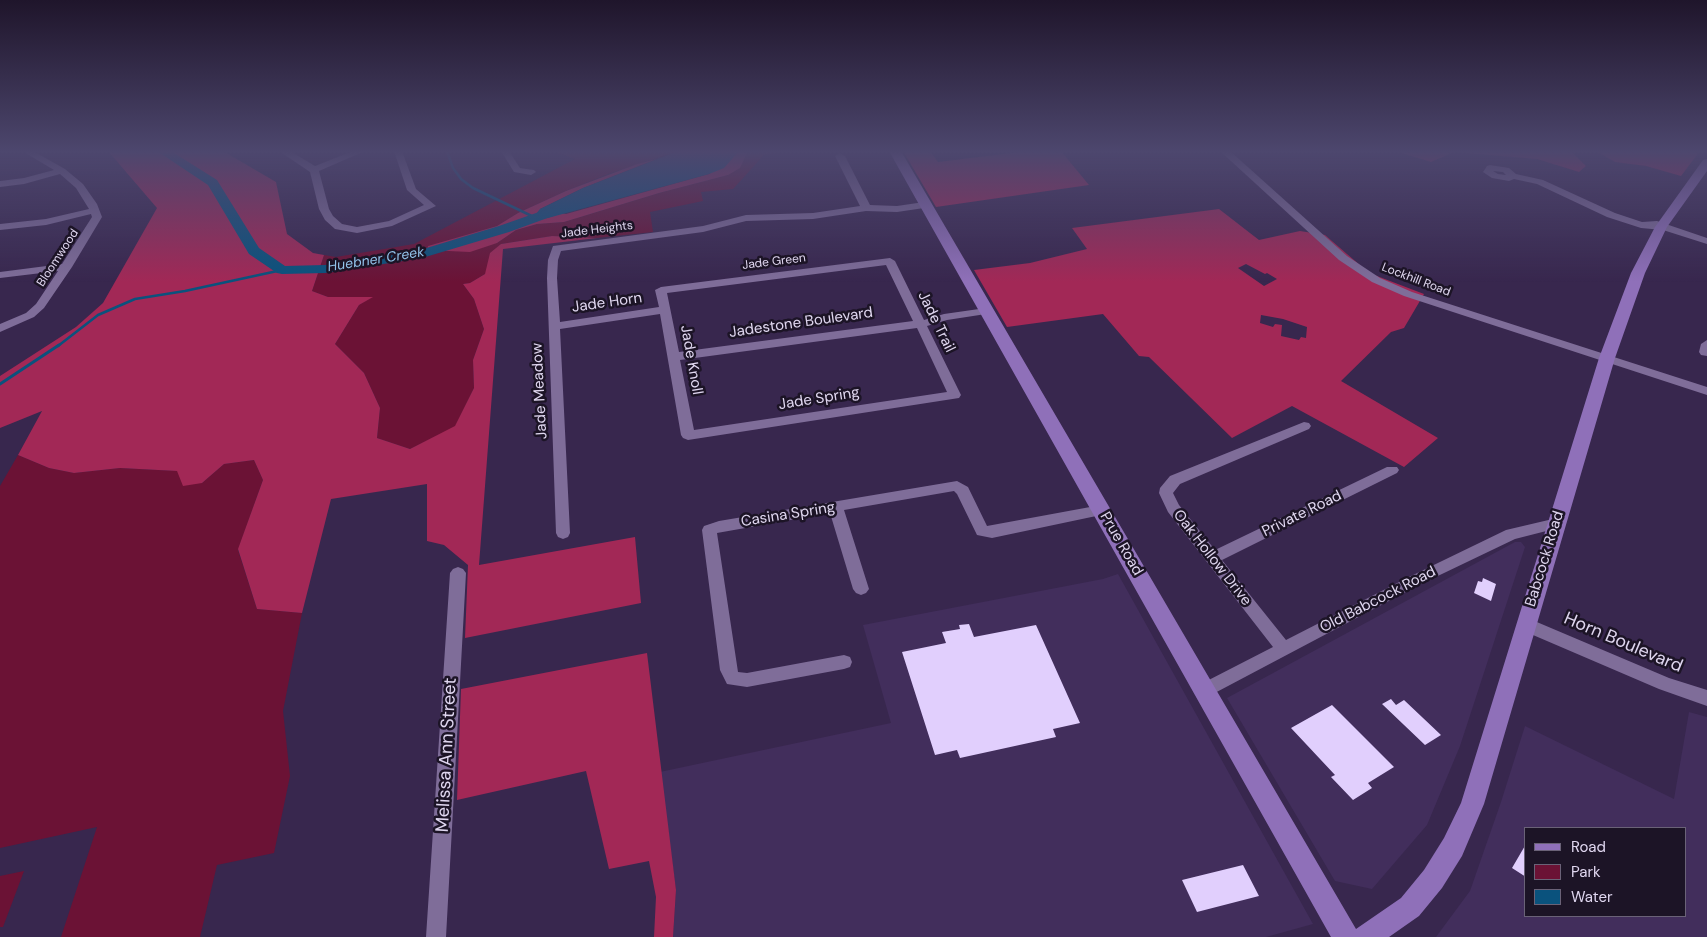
<!DOCTYPE html>
<html>
<head>
<meta charset="utf-8">
<style>
  body { margin:0 }
  #map { position:relative; width:1707px; height:937px; overflow:hidden; background:#38274e; font-family:"DM Sans",sans-serif }
  canvas { display:block }
  .legend { position:absolute; left:1524px; top:827px; width:162px; height:90px; box-sizing:border-box; background:#1c1426; border:1px solid #6a6277; margin:0; padding:6px 9px; list-style:none; font-size:15px; color:#e0d7f0 }
  .legend li { display:flex; align-items:center; gap:10px; height:25px }
  .legend b { width:25px; border:1px solid #6a6277 }
</style>
</head>
<body>
<div id="map">
<canvas width="1707" height="937"></canvas>
<ul class="legend">
<li><b style="height:6px;background:#8f70b9"></b>Road</li>
<li><b style="height:14px;background:#6b1235"></b>Park</li>
<li><b style="height:14px;background:#0a527d"></b>Water</li>
</ul>
</div>
<script>
const ctx = document.querySelector('canvas').getContext('2d');
ctx.lineJoin = 'round';
function fillPath(path, color) {
  ctx.fillStyle = color;
  ctx.fill(path, 'evenodd');
}
function toPath(rows) {
  const path = new Path2D();
  for (const r of rows) {
    path.moveTo(r[0], r[1]);
    for (let i = 2; i < r.length; i += 2) path.lineTo(r[i], r[i + 1]);
  }
  return path;
}
function trace(path, color, width, dash) {
  ctx.strokeStyle = color;
  ctx.lineWidth = width;
  ctx.lineCap = dash ? 'butt' : 'round';
  ctx.setLineDash(dash || []);
  ctx.stroke(path);
}
function write(font, color, halo, rows, align = 'center') {
  ctx.font = font + ' "DM Sans",sans-serif';
  ctx.lineWidth = 5;
  ctx.setLineDash([]);
  ctx.textBaseline = 'middle';
  ctx.strokeStyle = halo;
  ctx.fillStyle = color;
  for (const [text, x, y, turn = 0] of rows) {
    ctx.save();
    ctx.translate(x, y);
    ctx.rotate((+turn || 0) * Math.PI / 180);
    ctx.textAlign = isNaN(turn) ? turn : align;
    if (halo) ctx.strokeText(text, 0, 0);
    ctx.fillText(text, 0, 0);
    ctx.restore();
  }
}
fillPath(toPath([
  [1515,542,1521,542,1525,547,1460,746,1427,825,1372,889,1335,881,1227,698],
  [1118,574,1313,924,1266,937,673,937,676,890,660,772,891,723,863,625,1103,579],
  [1689,712,1707,717,1707,937,1436,937,1470,891,1501,802,1525,726,1674,799],
  [1526,828,1686,828,1686,916,1526,916]
]), '#422e5c');
fillPath(toPath([
  [553,151,678,151,611,173,566,191,518,213,497,226,428,246,497,243,516,230,537,224,564,222,659,193,728,175,744,159,748,151,788,151,764,155,733,189,701,192,703,201,650,212,653,232,597,238,552,236,501,244,485,274,470,283,463,284,474,299,484,329,473,360,474,388,455,427,410,449,377,438,380,408,364,373,335,344,359,305,372,297,328,297,312,291,324,255,336,257,414,244,575,159],
  [18,455,49,468,74,473,120,468,177,471,202,483,224,464,254,460,263,480,238,550,257,609,302,613,283,711,290,776,274,853,217,865,200,937,61,937,97,827,0,848,0,486],
  [24,871,3,927,0,927,0,876]
]), '#6b1235');
fillPath(toPath([
  [108,151,223,151,276,182,287,234,313,253,324,255,312,291,328,297,373,297,359,305,335,344,364,373,380,408,377,438,410,449,455,426,474,388,473,360,484,329,474,299,463,284,470,283,485,274,490,253,501,244,552,236,597,238,503,249,479,565,635,537,641,603,465,638,468,565,444,545,427,541,427,484,331,499,302,613,257,609,238,549,263,480,254,460,224,464,202,483,183,486,177,471,120,468,74,473,49,468,18,455,42,411,0,428,0,376,76,327,103,303,157,208],
  [739,151,748,151,740,168,728,175,659,193,564,222,537,224,516,230,497,243,470,252,427,250,428,246,497,226,518,213,566,191,637,164,657,159,583,188,540,209,566,214,709,174],
  [903,151,930,151,938,162,1027,151,1061,151,1089,185,936,207],
  [1395,151,1571,151,1586,166,1579,172,1537,159,1454,152,1431,162],
  [1596,151,1700,151,1681,176,1646,166,1615,162],
  [1219,209,1259,240,1300,231,1325,235,1369,273,1424,294,1404,328,1391,332,1341,381,1438,438,1404,467,1292,406,1232,438,1149,357,1139,356,1103,314,1007,327,974,270,1030,263,1087,249,1072,228],
  [1246,264,1265,274,1267,273,1277,279,1264,286,1238,268],
  [1261,315,1283,319,1307,327,1306,338,1301,337,1299,340,1281,336,1282,325,1275,324,1273,327,1260,323],
  [647,653,676,890,673,937,654,937,656,897,649,861,609,869,586,771,457,800,461,689]
]), '#a22856');
fillPath(toPath([
  [678,151,739,151,724,168,709,174,548,218,539,219,536,214,540,209,583,188]
]), '#0a527d');
trace(toPath([
  [447,151,453,168,461,179,473,188,536,218],
  [58,346,98,315,135,299,185,291,282,270]
]), '#0a527d', 2.5);
trace(toPath([
  [0,384,59,345]
]), '#0a527d', 3);
fillPath(toPath([
  [157,151,171,151,217,180,259,248,285,266,325,265,420,250,499,226,556,206,564,206,566,209,564,212,509,232,422,258,325,273,282,274,277,273,249,254,208,185,157,151]
]), '#0a527d');
fillPath(toPath([
  [1483,578,1496,584,1491,601,1474,593,1478,581,1482,582],
  [969,624,974,637,1036,625,1080,723,1053,729,1056,737,960,758,957,750,935,755,902,652,946,643,942,632,960,629,959,625],
  [1391,699,1396,705,1404,700,1441,735,1425,745,1382,704],
  [1332,705,1394,767,1368,783,1372,788,1353,800,1331,777,1335,775,1291,728],
  [1526,844,1526,877,1512,868],
  [1243,865,1259,896,1197,912,1182,880]
]), '#e1cffd');
fillPath(toPath([
  [22,151,33,151,65,169,83,184,97,204,102,217,72,267,44,308,34,317,0,332,0,324,26,313,36,304,58,271,0,278,0,272,62,264,92,217,91,214,46,225,0,230,0,224,46,219,89,209,76,188,60,174,24,184,0,187,0,181,24,178,54,170,22,151],
  [279,151,290,151,315,166,353,151,365,151,319,171,329,209,333,216,342,224,357,227,389,221,424,205,407,190,394,151,402,151,416,189,436,206,392,226,357,233,335,229,325,220,319,209,310,172,279,151],
  [501,151,509,151,520,168,534,170,536,172,531,175,514,172,501,151],
  [1220,151,1230,151,1347,256,1380,278,1412,292,1707,387,1707,395,1404,296,1372,282,1339,260,1220,151],
  [840,153,845,156,870,205,897,206,924,202,929,205,924,208,897,212,866,211,813,219,746,221,703,232,561,251,558,260,557,278,560,322,659,307,655,290,661,287,890,258,895,261,924,320,944,314,986,308,992,311,986,314,947,320,927,326,961,395,959,398,688,440,683,438,681,435,660,314,560,329,570,533,568,537,563,539,558,537,556,533,547,278,548,260,553,246,703,226,746,215,813,213,860,206,835,156,840,153],
  [886,265,913,321,679,352,667,293,886,265],
  [917,328,947,392,694,430,680,360,917,328],
  [1490,165,1509,168,1516,174,1543,180,1615,213,1642,222,1657,221,1707,238,1707,244,1663,230,1641,228,1607,217,1537,184,1514,179,1509,181,1492,178,1483,172,1487,166,1490,165],
  [1493,171,1503,172,1506,175,1498,174,1493,171],
  [1707,340,1707,356,1701,355,1699,352,1701,344,1707,340],
  [1304,422,1309,423,1311,426,1309,429,1180,484,1173,493,1179,505,1215,550,1387,467,1397,467,1399,470,1397,473,1222,560,1286,640,1409,577,1506,530,1557,518,1562,519,1564,523,1562,527,1515,539,1419,585,1211,695,1205,697,1199,695,1196,690,1199,685,1273,647,1168,512,1159,493,1160,488,1170,476,1304,422],
  [957,481,968,487,987,526,1101,505,1106,506,1108,510,1106,514,1101,515,992,538,977,535,957,494,954,491,844,510,869,589,866,593,861,595,856,593,853,589,830,513,717,533,738,672,747,673,844,655,850,657,852,662,850,667,844,669,747,687,727,684,720,670,702,530,704,526,719,521,957,481],
  [458,567,463,569,466,573,446,937,426,937,450,573,453,569,458,567],
  [1525,617,1669,678,1707,690,1707,706,1659,689,1519,629,1517,624,1519,619,1525,617]
]), '#7f6d99');
fillPath(toPath([
  [889,151,901,151,1356,929,1401,898,1424,870,1444,838,1461,803,1599,358,1631,273,1655,227,1703,160,1707,159,1707,171,1667,227,1645,273,1615,358,1484,804,1462,856,1442,888,1419,916,1389,937,1331,937,889,151]
]), '#8f70b9');
const sky = ctx.createLinearGradient(0, 0, 0, 282);
sky.addColorStop(0, '#1f152b');
sky.addColorStop(0.54, '#4d476e');
sky.addColorStop(1, '#4d476e00');
ctx.fillStyle = sky;
ctx.fillRect(0, 0, 1707, 282);
write('12px', '#e0d7f0', '#1c1426', [
  ["Jade Heights",597,230,-7],
  ["Bloomwood",58,258,-57],
  ["Jade Green",774,262,-7],
  ["Lockhill Road",1416,280,21]
]);
write('italic 14px', '#93c4ec', '#1c1426', [
  ["Huebner Creek",376,260,-9]
]);
write('15px', '#e0d7f0', '#1c1426', [
  ["Jade Horn",607,303,-8],
  ["Jade Trail",936,322,64],
  ["Jadestone Boulevard",801,323,-8],
  ["Jade Knoll",691,360,80],
  ["Jade Meadow",540,391,-93],
  ["Jade Spring",819,399,-9],
  ["Private Road",1302,514,-26],
  ["Casina Spring",788,515,-9],
  ["Prue Road",1121,544,60],
  ["Oak Hollow Drive",1212,558,52],
  ["Babcock Road",1545,559,-73],
  ["Old Babcock Road",1378,600,-27]
]);
write('18px', '#e0d7f0', '#1c1426', [
  ["Horn Boulevard",1623,643,23],
  ["Melissa Ann Street",447,755,-87]
]);
</script>
</body>
</html>
